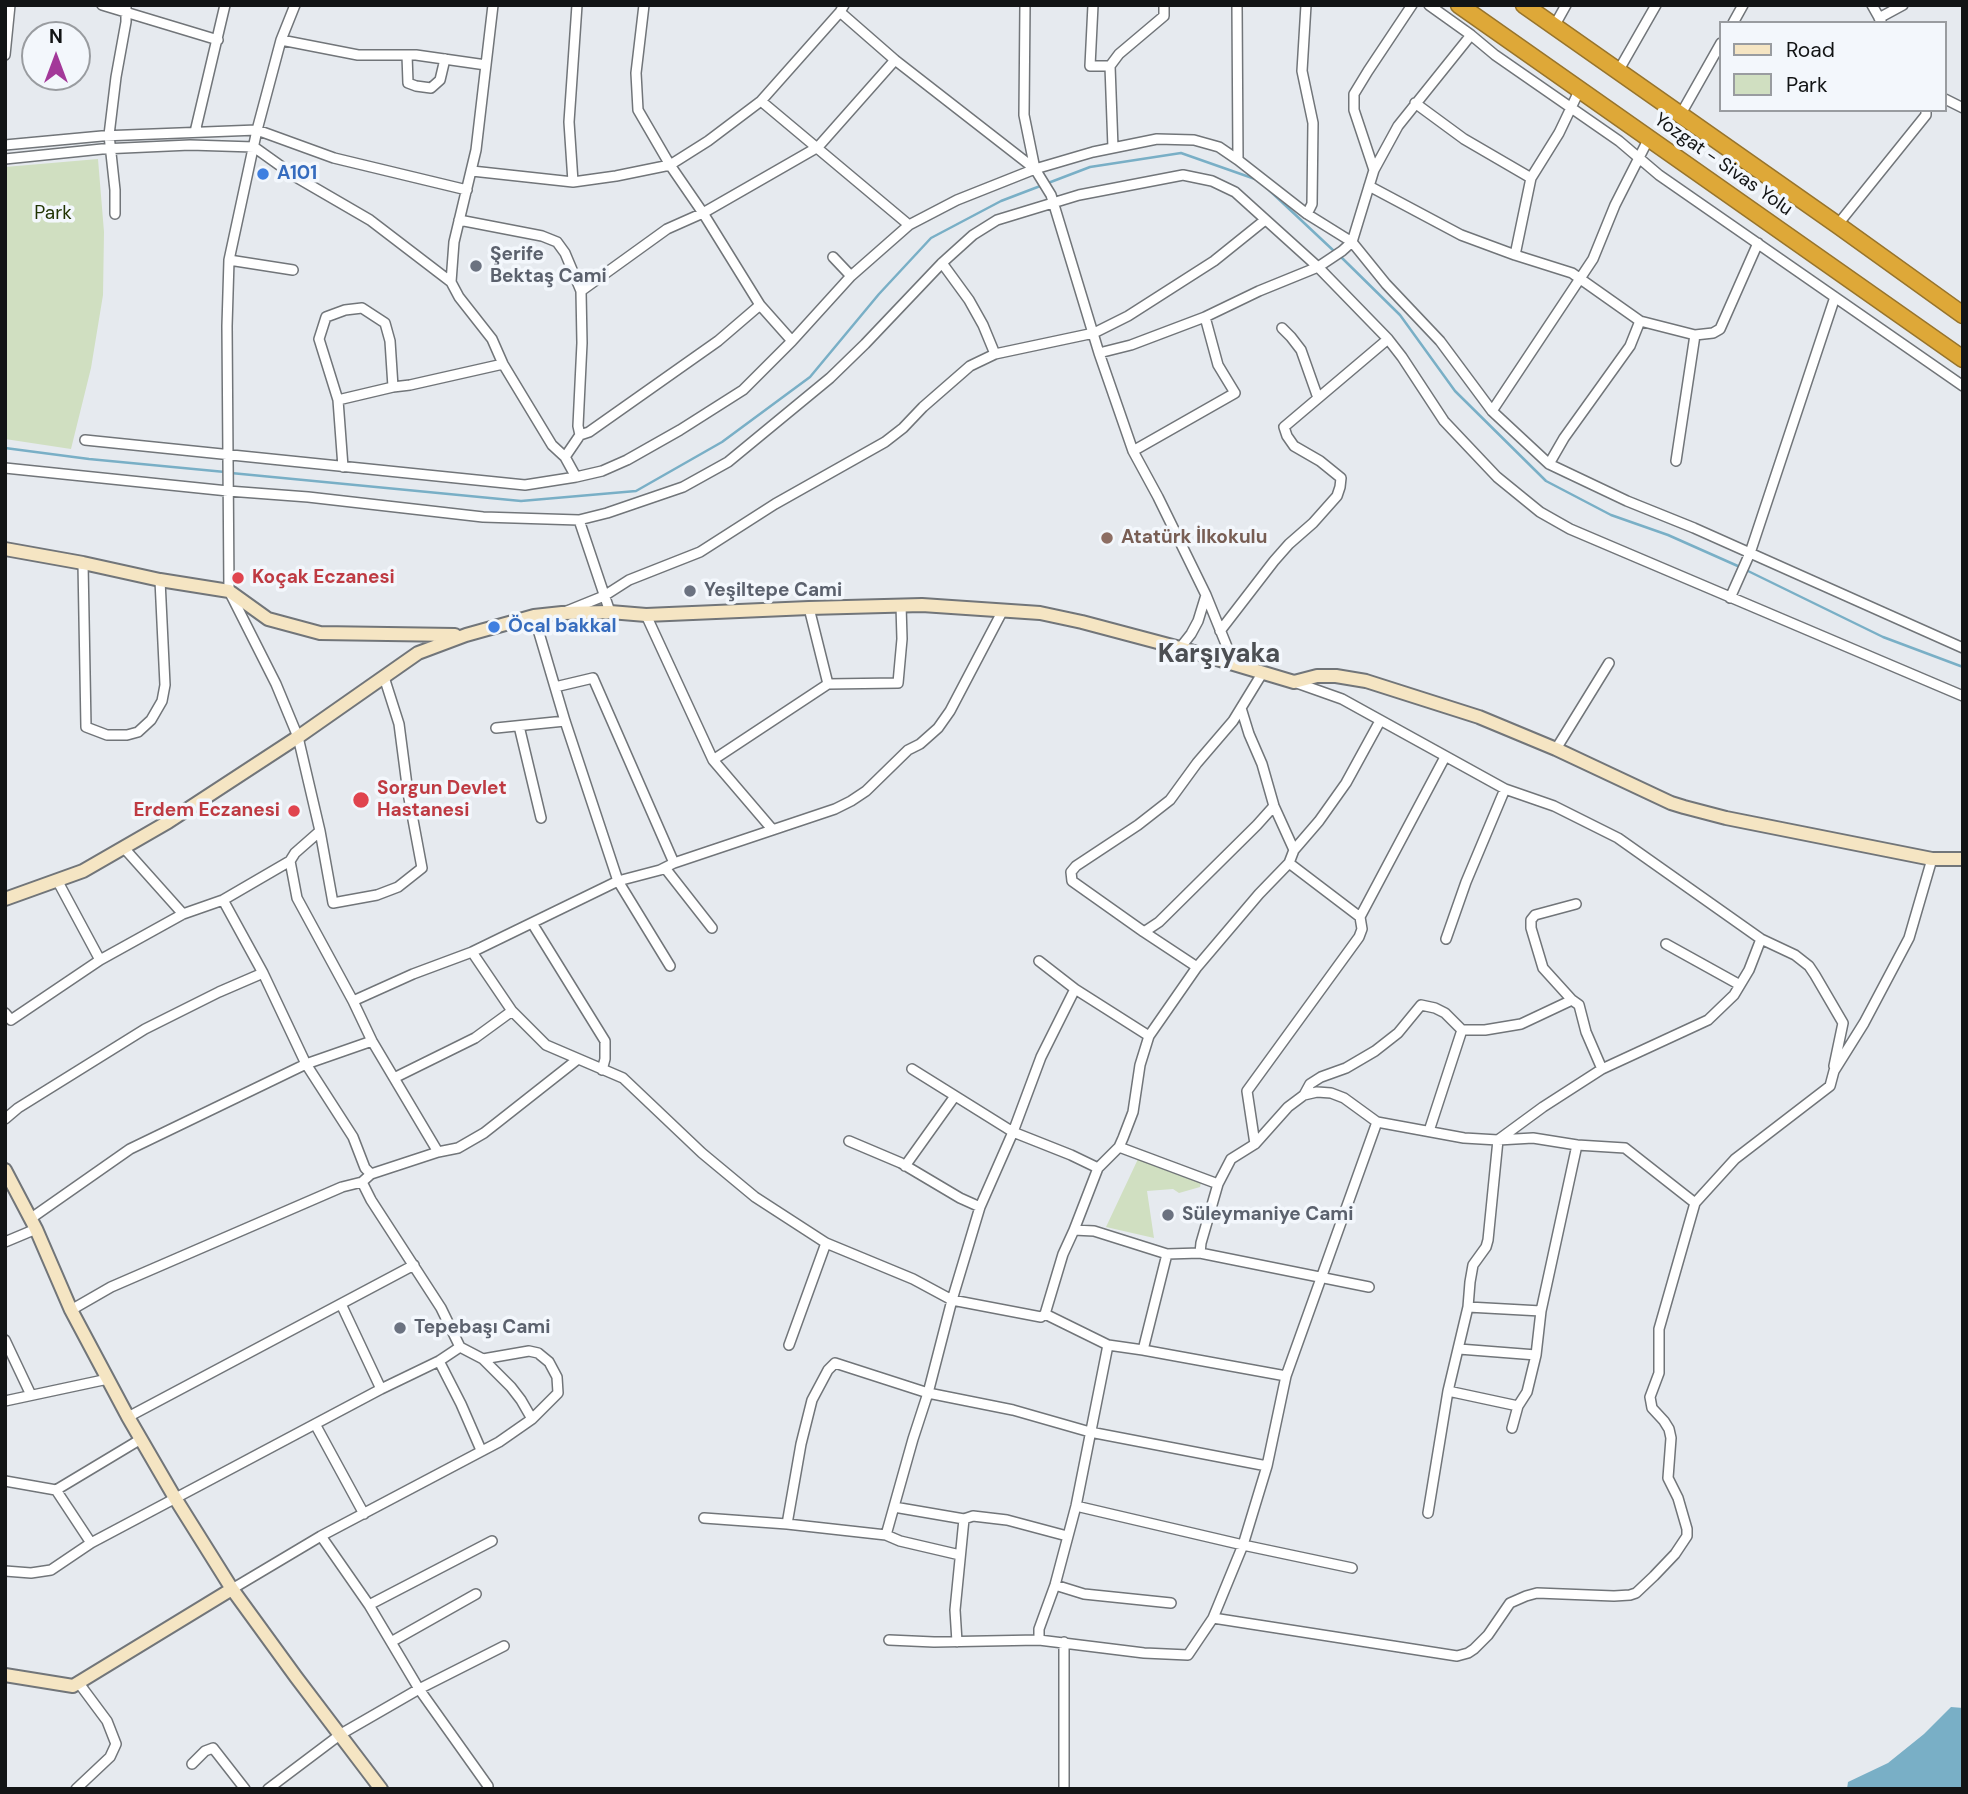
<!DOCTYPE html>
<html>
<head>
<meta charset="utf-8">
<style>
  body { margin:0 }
  #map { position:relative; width:1968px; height:1794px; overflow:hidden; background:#e6eaef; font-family:"DM Sans",sans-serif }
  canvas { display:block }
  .frame { position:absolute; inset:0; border:7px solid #121415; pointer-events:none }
  .legend { position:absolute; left:1719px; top:21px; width:228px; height:91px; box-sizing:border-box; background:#f3f7fc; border:2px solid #999ca0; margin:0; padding:9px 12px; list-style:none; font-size:21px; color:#121415 }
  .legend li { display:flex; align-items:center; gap:14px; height:35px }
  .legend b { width:35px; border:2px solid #999ca0 }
  .north { position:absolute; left:21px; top:21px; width:70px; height:70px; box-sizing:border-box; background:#f3f7fc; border:2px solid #999ca0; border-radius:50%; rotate:0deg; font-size:19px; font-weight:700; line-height:28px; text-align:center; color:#121415 }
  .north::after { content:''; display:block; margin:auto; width:24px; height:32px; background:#a33899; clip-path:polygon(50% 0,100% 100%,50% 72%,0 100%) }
</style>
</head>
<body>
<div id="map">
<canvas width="1968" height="1794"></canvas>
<div class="frame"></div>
<ul class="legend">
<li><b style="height:9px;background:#f5e5c3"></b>Road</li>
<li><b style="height:19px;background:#d0dfc1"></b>Park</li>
</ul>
<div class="north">N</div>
</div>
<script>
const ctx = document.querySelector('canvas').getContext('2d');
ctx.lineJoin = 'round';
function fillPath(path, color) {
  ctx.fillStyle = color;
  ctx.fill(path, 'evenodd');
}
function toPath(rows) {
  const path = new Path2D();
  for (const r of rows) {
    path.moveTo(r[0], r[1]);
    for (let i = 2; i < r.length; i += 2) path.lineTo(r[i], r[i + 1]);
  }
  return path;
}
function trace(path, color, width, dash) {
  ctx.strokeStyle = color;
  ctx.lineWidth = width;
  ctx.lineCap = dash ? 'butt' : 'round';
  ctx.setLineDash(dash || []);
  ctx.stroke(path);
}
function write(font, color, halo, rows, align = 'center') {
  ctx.font = font + ' "DM Sans",sans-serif';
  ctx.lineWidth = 7;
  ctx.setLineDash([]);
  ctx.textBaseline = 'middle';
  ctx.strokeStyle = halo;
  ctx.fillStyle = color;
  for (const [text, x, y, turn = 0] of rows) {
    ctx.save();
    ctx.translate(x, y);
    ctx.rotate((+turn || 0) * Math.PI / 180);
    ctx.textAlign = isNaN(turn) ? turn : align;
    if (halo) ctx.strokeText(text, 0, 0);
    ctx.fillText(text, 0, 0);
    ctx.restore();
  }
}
fillPath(toPath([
  [98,159,104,232,103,295,91,368,71,449,5,439,5,167],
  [1138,1159,1201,1183,1200,1187,1179,1193,1173,1189,1147,1191,1154,1238,1106,1227]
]), '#d0dfc1');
fillPath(toPath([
  [1951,1707,1963,1708,1963,1789,1847,1789,1848,1782,1888,1763,1924,1734]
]), '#79afc6');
trace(toPath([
  [1269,190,1335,252],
  [1340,256,1400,315,1455,391,1546,481,1611,515,1668,535,1740,567],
  [5,448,89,459,225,472],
  [231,473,521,501,636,491,722,442,810,377,879,294,931,238,1001,201,1090,167,1181,153,1255,179],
  [1746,570,1883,637,1963,667]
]), '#79afc6', 2.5);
const street = toPath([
  [102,5,218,40],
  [295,5,281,40,257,130,229,260,227,326,229,591,276,684,298,737,320,831,333,903,377,895,398,887,422,868,408,793,399,724,384,677],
  [644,5,636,73,638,110,670,165,703,213,760,305,792,341],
  [1025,5,1024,115,1035,169,1051,195,1099,353,1133,451,1158,497,1206,595,1234,664],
  [1093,5,1090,66,1110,66,1119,54,1164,16,1164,5],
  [1237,5,1238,160],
  [1306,5,1302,71,1313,123,1312,204,1307,214],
  [1429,5,1471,35,1495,55,1619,141,1659,175,1963,386],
  [1872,5,1881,21],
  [840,12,895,60,1035,169],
  [1879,18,1903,5],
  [1556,23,1566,5],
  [1733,23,1743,5],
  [281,40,358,55,416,55,486,65],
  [5,55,10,5],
  [407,55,408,83,416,86,431,88,440,80,445,59],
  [1110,66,1113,148],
  [1620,68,1656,5],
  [1945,99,1963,108],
  [761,101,909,225],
  [1415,103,1464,139,1531,178],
  [1682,112,1721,43],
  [195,132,225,5],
  [5,145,102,136,257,130,334,158,467,190],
  [5,159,102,149,190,145,254,147,296,177,370,220,451,282,459,297,492,339,503,364,552,445,565,457,576,477],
  [1374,170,1354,110,1354,94,1368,71,1412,5],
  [472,171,573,182,616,176,670,165,708,141,761,101,840,12,844,5],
  [573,182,569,122,577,5],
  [1369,186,1461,235,1515,255,1572,273,1640,321,1695,335,1713,333,1720,329,1758,243],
  [115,214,115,190,109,135,116,77,126,22,126,5],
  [459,220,542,236,557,242,565,253,581,291,582,343,578,426,580,435,589,432,718,341,760,305],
  [1839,223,1926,115,1926,110],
  [1515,255,1531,178,1559,133,1580,89],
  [833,257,851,276],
  [229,260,293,270],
  [942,263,969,300,983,325,995,354],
  [451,282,454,242,476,150,493,5],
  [581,291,667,229,703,213,818,147,895,60],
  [1282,328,1291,337,1301,350,1318,398],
  [1099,353,1131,345,1205,317,1259,291,1318,267,1342,251,1352,242,1374,170,1398,126,1471,35],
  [338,400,393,387,410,385,503,364],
  [1492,411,1593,259,1615,205,1649,138],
  [85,440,525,485,576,477,602,471,627,460,680,430,743,390,792,341,851,276,909,225,957,200,1035,169,1093,152,1157,139,1194,140,1219,147,1238,160,1307,214,1352,242,1386,284,1440,341,1492,411,1549,464,1627,501,1694,528,1963,648],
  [1133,451,1235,393,1218,365,1205,317],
  [565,457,580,435],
  [1676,461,1695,335],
  [1549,464,1564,438,1630,346,1640,321],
  [343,467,338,400,319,339,326,317,345,310,362,308,385,323,390,341,393,387],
  [5,468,228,491,308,497,483,517,579,520,607,513,683,487,728,462,830,378,865,344,942,263,973,235,997,220,1079,195,1183,175,1212,181,1235,192,1318,267,1388,339,1402,357,1444,421,1497,477,1540,512,1570,529,1963,696],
  [579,520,610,612],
  [83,563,86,727,107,735,127,735,138,732,151,720,162,701,165,685,160,580],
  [1730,598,1750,553,1835,297],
  [809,608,828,684],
  [567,611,604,596,629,580,700,552,775,504,885,442,903,428,923,407,970,366,995,354,1094,333,1128,316,1214,261,1265,220],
  [646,615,713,760,772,829],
  [534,616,565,721,618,881,670,966],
  [1220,631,1274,561,1289,544,1313,523,1337,496,1340,487,1341,478,1320,461,1294,446,1287,436,1284,427,1388,339],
  [1180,648,1191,634,1198,621,1206,595],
  [1294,682,1342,699,1505,789,1554,806,1618,838,1761,939,1795,955,1809,966,1815,975,1843,1023,1834,1066],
  [555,687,593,678,674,863],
  [519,726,541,818],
  [496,728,565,721],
  [1556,749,1609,663],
  [713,760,828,684,898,683,902,639,901,605],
  [320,831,295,853,290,861,297,898,353,1001,372,1041,438,1152],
  [124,848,183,914],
  [1294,850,1319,821,1346,783,1380,721],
  [665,868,712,928],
  [57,880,100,960],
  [223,900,263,973,306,1064,353,1137,365,1168,371,1174],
  [1576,904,1535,915,1531,920,1531,928,1543,968,1572,1000,1579,1005,1586,1032,1602,1069],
  [1360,917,1445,757],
  [532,923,605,1041,605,1059,602,1070],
  [1144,932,1159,922,1257,825,1274,806],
  [1446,939,1466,882,1505,789],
  [1666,944,1740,985],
  [472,952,512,1011,546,1045,623,1078,702,1153,755,1197,826,1243,913,1279,952,1300,1041,1317,1045,1314,1063,1254,1074,1230,1094,1231,1167,1254,1200,1253,1201,1243,1218,1184,1231,1159,1255,1144,1288,1107,1304,1095,1317,1092,1331,1093,1344,1098,1377,1122,1464,1138,1498,1140,1543,1107,1602,1069,1708,1020,1734,995,1749,970,1761,939],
  [1039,961,1075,989],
  [1197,967,1144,932,1072,881,1071,872,1076,866,1138,825,1170,800,1197,763,1233,721,1263,672],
  [353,1001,413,974,472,952,618,881,660,870,674,863,835,809,851,801,866,791,908,750,920,744,938,728,950,711,1002,612],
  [5,1013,11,1020,100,960,183,914,223,900,290,861],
  [912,1069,1013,1132,1071,1155,1098,1168],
  [394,1078,475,1038,512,1011],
  [1304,1095,1310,1084,1321,1077,1346,1068,1375,1051,1398,1033,1421,1005,1435,1008,1445,1013,1462,1030,1485,1030,1521,1024,1572,1000],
  [5,1119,18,1108,145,1029,219,992,263,973],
  [1429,1131,1462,1030],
  [849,1141,901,1163,960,1198,980,1207],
  [1255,1144,1247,1091,1359,937,1362,929,1360,917,1289,863],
  [1119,1147,1218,1184],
  [905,1166,955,1096],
  [362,1182,371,1200,441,1308,460,1347,483,1359,511,1387,521,1400,532,1419],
  [30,1219,130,1149,306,1064,372,1041],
  [1074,1230,1098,1168,1119,1147,1123,1138,1133,1112,1140,1065,1149,1036,1197,967,1259,894,1289,863,1294,850,1274,806,1262,764,1249,734,1241,708],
  [5,1242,36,1229],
  [1200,1253,1369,1287],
  [341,1304,381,1389],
  [1468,1307,1541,1311],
  [71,1310,111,1287,342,1187,362,1182,371,1174,438,1152,458,1148,484,1133,578,1059],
  [1045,1314,1108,1345,1143,1350,1286,1376],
  [5,1340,31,1395],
  [789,1345,826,1243],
  [1459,1349,1536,1355],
  [1143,1350,1167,1254],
  [439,1361,461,1404,481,1450],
  [1448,1391,1518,1406],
  [5,1401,108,1379],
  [128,1417,414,1265],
  [315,1424,364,1514],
  [1512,1428,1518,1406,1527,1392,1536,1355,1541,1311,1577,1145],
  [5,1481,56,1490,141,1439],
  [56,1490,91,1543],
  [1076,1506,1243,1545,1352,1568],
  [894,1507,964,1519,973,1516,1007,1520,1067,1536],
  [1428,1513,1448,1391,1468,1307,1470,1282,1473,1265,1486,1247,1488,1240,1498,1140,1533,1138,1577,1145,1625,1148,1695,1203],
  [704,1518,787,1524,886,1535,900,1541,960,1555],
  [787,1524,801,1444,812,1400,828,1370,835,1363,928,1393,1013,1410,1090,1432,1267,1466],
  [886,1535,913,1439,928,1393,952,1300,980,1207,1013,1132,1041,1057,1075,989,1149,1036],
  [321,1536,369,1605,419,1689,488,1786],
  [5,1571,31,1573,51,1570,91,1543,381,1389,439,1361,460,1347],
  [1055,1585,1084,1594,1171,1603],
  [232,1589,321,1536,499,1442,532,1419,558,1393,557,1377,549,1362,538,1353,529,1351,483,1359],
  [369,1605,492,1541],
  [1213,1618,1457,1656,1468,1653,1474,1649,1488,1635,1510,1603,1526,1596,1537,1593,1614,1596,1630,1595,1636,1593,1654,1576,1675,1554,1687,1536,1687,1529,1678,1498,1668,1478,1671,1438,1669,1429,1664,1421,1652,1408,1650,1397,1659,1373,1659,1329,1695,1203,1735,1159,1830,1086,1834,1071,1864,1023,1909,938,1932,859],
  [889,1640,934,1642,1039,1640,1144,1653,1188,1655,1213,1618,1243,1545,1267,1466,1286,1376,1377,1122],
  [1039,1640,1039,1629,1055,1585,1076,1506,1108,1345],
  [391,1642,476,1594],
  [957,1642,955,1610,964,1519],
  [1064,1642,1064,1789],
  [192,1764,205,1751,213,1748,245,1789],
  [76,1789,110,1757,116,1744,107,1721,78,1682],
  [268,1789,341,1734,419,1689,504,1646]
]);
const secondary = toPath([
  [5,549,83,563,160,580,229,591,268,619,320,633,455,635],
  [5,899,83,871,168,822,298,737,418,653,466,635,534,616,562,613,610,612,646,615,809,608,922,605,1040,613,1082,622,1180,648,1294,682,1317,676,1336,676,1366,681,1479,717,1556,749,1671,803,1684,807,1726,818,1932,859,1963,859],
  [5,1170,36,1229,71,1310,128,1417,175,1498,232,1589,296,1677,381,1789],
  [5,1675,73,1686,232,1589]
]);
const highway = toPath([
  [1459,5,1963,359],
  [1524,5,1839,226,1963,315]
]);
trace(street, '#717579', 12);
trace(secondary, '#717579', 16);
trace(highway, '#97742c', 19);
trace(street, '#fff', 9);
trace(secondary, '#f5e5c3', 12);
trace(highway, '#dea838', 16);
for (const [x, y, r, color] of [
  [263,174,7,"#3f7fe0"],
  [476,266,7,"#6b7280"],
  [1107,538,7,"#8d6e63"],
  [238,578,7,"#e0444e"],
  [690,591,7,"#6b7280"],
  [494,627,7,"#3f7fe0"],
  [361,800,9,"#e0444e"],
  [294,811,7,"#e0444e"],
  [1168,1215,7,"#6b7280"],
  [400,1328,7,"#6b7280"]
]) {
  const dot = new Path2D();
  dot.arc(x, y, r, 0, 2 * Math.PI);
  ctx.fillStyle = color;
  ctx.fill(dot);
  trace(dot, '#f3f7fc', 2.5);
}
write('19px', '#121415', '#f3f7fc', [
  ["Yozgat - Sivas Yolu",1723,165,35]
]);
write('bold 19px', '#366cbe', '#f3f7fc', [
  ["A101",277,174],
  ["Öcal bakkal",508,627]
], 'left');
write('19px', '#1f3302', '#f3f7fc', [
  ["Park",53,214]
]);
write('bold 19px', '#5b616d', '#f3f7fc', [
  ["Şerife",490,255],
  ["Bektaş Cami",490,277],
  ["Yeşiltepe Cami",704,591],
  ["Süleymaniye Cami",1182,1215],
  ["Tepebaşı Cami",414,1328]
], 'left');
write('bold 19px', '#785e54', '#f3f7fc', [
  ["Atatürk İlkokulu",1121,538]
], 'left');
write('bold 19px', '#be3a42', '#f3f7fc', [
  ["Koçak Eczanesi",252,578],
  ["Sorgun Devlet",377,789],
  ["Hastanesi",377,811],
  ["Erdem Eczanesi",280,811,"right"]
], 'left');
write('bold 26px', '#4c4f53', '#f3f7fc', [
  ["Karşıyaka",1219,655]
]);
</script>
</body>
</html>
